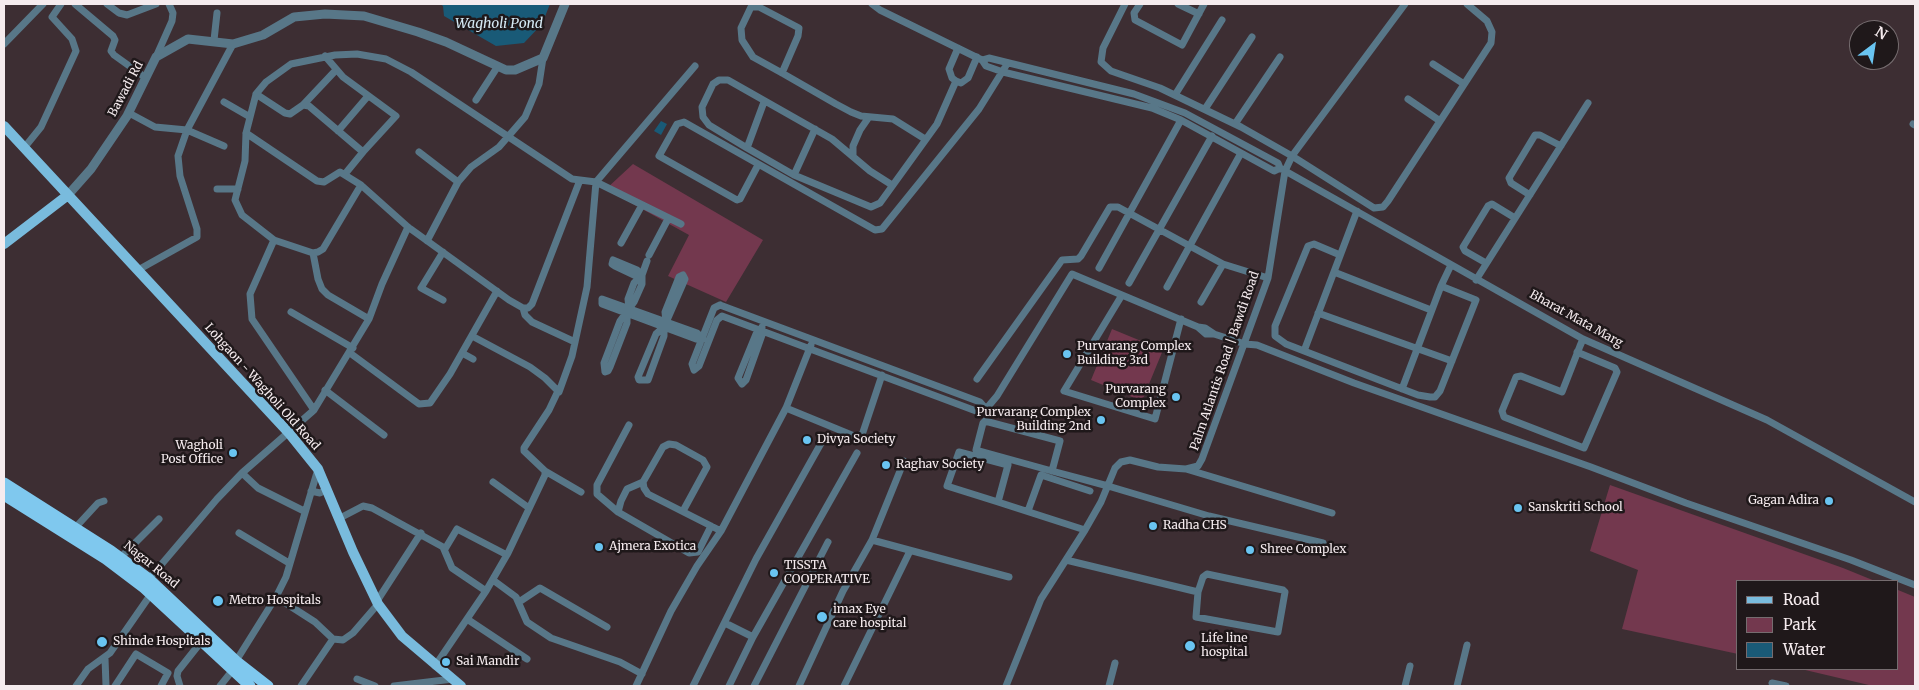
<!DOCTYPE html>
<html>
<head>
<meta charset="utf-8">
<style>
  body { margin:0 }
  #map { position:relative; width:1919px; height:690px; overflow:hidden; background:#3d2e33; font-family:Merriweather,serif }
  canvas { display:block }
  .frame { position:absolute; inset:0; border:5px solid #f5ebee; pointer-events:none }
  .legend { position:absolute; left:1736px; top:580px; width:162px; height:90px; box-sizing:border-box; background:#1f181a; border:1px solid #756c6f; margin:0; padding:6px 9px; list-style:none; font-size:15px; color:#f5ebee }
  .legend li { display:flex; align-items:center; gap:10px; height:25px }
  .legend b { width:25px; border:1px solid #756c6f }
  .north { position:absolute; left:1849px; top:20px; width:50px; height:50px; box-sizing:border-box; background:#1f181a; border:1px solid #756c6f; border-radius:50%; rotate:31deg; font-size:14px; font-weight:700; line-height:20px; text-align:center; color:#f5ebee }
  .north::after { content:''; display:block; margin:auto; width:18px; height:22px; background:#69c4f1; clip-path:polygon(50% 0,100% 100%,50% 72%,0 100%) }
</style>
</head>
<body>
<div id="map">
<canvas width="1919" height="690"></canvas>
<div class="frame"></div>
<ul class="legend">
<li><b style="height:6px;background:#79bbdd"></b>Road</li>
<li><b style="height:14px;background:#73384e"></b>Park</li>
<li><b style="height:14px;background:#195a77"></b>Water</li>
</ul>
<div class="north">N</div>
</div>
<script>
const ctx = document.querySelector('canvas').getContext('2d');
ctx.lineJoin = 'round';
function fillPath(path, color) {
  ctx.fillStyle = color;
  ctx.fill(path, 'evenodd');
}
function toPath(rows) {
  const path = new Path2D();
  for (const r of rows) {
    path.moveTo(r[0], r[1]);
    for (let i = 2; i < r.length; i += 2) path.lineTo(r[i], r[i + 1]);
  }
  return path;
}
function trace(path, color, width, dash) {
  ctx.strokeStyle = color;
  ctx.lineWidth = width;
  ctx.lineCap = dash ? 'butt' : 'round';
  ctx.setLineDash(dash || []);
  ctx.stroke(path);
}
function write(font, color, halo, rows, align = 'center') {
  ctx.font = font + ' Merriweather,serif';
  ctx.lineWidth = 5;
  ctx.setLineDash([]);
  ctx.textBaseline = 'middle';
  ctx.strokeStyle = halo;
  ctx.fillStyle = color;
  for (const [text, x, y, turn = 0] of rows) {
    ctx.save();
    ctx.translate(x, y);
    ctx.rotate((+turn || 0) * Math.PI / 180);
    ctx.textAlign = isNaN(turn) ? turn : align;
    if (halo) ctx.strokeText(text, 0, 0);
    ctx.fillText(text, 0, 0);
    ctx.restore();
  }
}
fillPath(toPath([
  [633,164,763,240,726,302,668,276,689,235,606,189],
  [1112,329,1163,350,1142,401,1091,380],
  [1610,485,1843,568,1875,581,1738,581,1738,654,1622,629,1638,570,1590,551],
  [1898,590,1915,597,1915,686,1873,686,1801,669,1898,669]
]), '#73384e');
fillPath(toPath([
  [440,4,550,4,542,24,524,43,496,46,444,16,443,6],
  [661,121,667,124,661,135,654,131]
]), '#195a77');
trace(toPath([
  [75,4,113,36,115,40,111,51,114,55,146,78],
  [107,4,119,13,127,15,156,4],
  [872,4,880,10,982,60,986,66,1003,72,1152,108,1181,120,1274,171,1280,168],
  [1125,4,1103,48,1101,62,1111,71,1160,88,1241,127,1292,156,1374,208,1383,207,1388,201,1491,43,1492,32,1487,21,1467,4],
  [1140,4,1134,13,1135,20,1182,45,1204,4],
  [1178,4,1199,14],
  [214,40,217,13],
  [4,44,43,4],
  [958,48,949,69,952,78,956,81,961,83,968,78,977,57],
  [156,57,172,21,173,13,169,4],
  [982,60,989,58,1134,94,1185,113,1278,163,1280,168,1583,339,1767,420,1915,502],
  [1433,64,1464,84],
  [782,73,798,36,799,28,759,7,751,7,741,28,742,40,753,57,782,73,836,104,851,112,861,116,893,119,925,139],
  [256,94,285,113,290,114,303,105,309,106,363,152,396,116,343,77,325,56],
  [1175,95,1222,20],
  [1408,99,1440,121],
  [476,100,498,66],
  [224,102,250,117],
  [303,105,336,70],
  [1205,109,1252,37],
  [129,113,155,127,187,130,224,146],
  [1235,124,1280,57],
  [1913,124,1915,125],
  [338,131,368,96],
  [246,133,317,181,324,182,340,172,361,185],
  [24,148,41,127,76,51,72,39,52,17,61,4],
  [747,148,764,102],
  [419,152,458,182],
  [853,155,853,146,860,130,869,117],
  [758,165,740,199,737,200,659,156,677,124,684,122,875,230,882,229,979,109,1007,64],
  [345,174,363,152],
  [794,175,815,129],
  [892,185,870,171,832,139,728,80,719,80,713,84,702,107,703,117,709,125,747,148,794,175,871,207,880,203,937,124,956,81],
  [217,189,238,189],
  [1530,195,1511,183,1509,178,1535,135,1540,135,1561,146],
  [408,227,382,284,369,319,314,410,252,319,250,294,274,240,242,215,235,200,245,161,246,133,256,94,266,82,291,64,335,55,357,54,386,59,411,72,572,179,596,182,681,224],
  [274,240,313,253,318,252,323,249,361,185,408,227,509,300,523,308,528,308,532,304,580,180],
  [427,241,458,182,471,167,499,147,525,117,539,84,543,58],
  [621,243,642,205],
  [313,253,318,279,322,289,328,295,369,319],
  [649,255,668,219],
  [1340,255,1314,244,1308,246,1275,326,1275,336,1286,344,1418,395,1430,397,1435,397,1440,391,1476,300,1441,286,1451,265],
  [613,260,637,270,642,275,634,275,615,266,612,264,613,260],
  [1486,263,1465,251,1463,247,1488,206,1492,204,1515,218],
  [1223,264,1268,278],
  [1099,268,1181,120],
  [138,270,197,237,197,229,180,176,178,156,187,130,233,44],
  [1334,272,1431,310],
  [642,275,647,261],
  [1476,280,1588,103],
  [1129,283,1212,136],
  [1167,287,1241,153],
  [1122,295,1064,391,1155,419,1181,319],
  [443,300,421,288,443,252],
  [720,305,980,402,986,409,976,411,722,316,717,320,699,366,694,370,692,364,714,308,720,305],
  [523,308,525,315,532,322,575,342],
  [291,312,353,348],
  [1318,313,1452,361],
  [627,314,627,323,610,367,608,371,605,372,604,363,620,321,634,302,642,284,642,275,634,283,628,299,629,308],
  [664,327,656,334,638,377,639,380,648,380,664,336,664,327,685,279,683,275,679,277,665,312,666,321],
  [1198,327,1206,334,1214,334,1245,344,1257,345,1354,383,1591,467,1686,503,1851,560,1915,585],
  [761,330,756,334,738,378,742,384,746,380,762,335,762,327],
  [472,336,530,367,545,378,559,392,572,356,587,287,596,182,695,66],
  [702,338,697,333,602,299,602,304,696,339,703,339],
  [1304,351,1357,211],
  [1577,352,1615,368,1617,372,1584,448,1504,417,1502,411,1516,377,1521,376,1562,392,1580,346,1583,339],
  [350,353,419,404,430,403,450,374,497,291],
  [462,353,473,359],
  [977,379,1062,260,1078,259,1081,256,1110,207,1118,207,1223,264,1201,302],
  [1402,389,1441,286],
  [325,390,384,435],
  [786,408,859,438,862,435,882,375],
  [986,409,997,396,1072,274,1198,327,1205,328,1214,334],
  [1186,469,1332,513],
  [545,471,581,492],
  [1052,471,1060,441,985,421,983,423,976,450,1052,471,1108,486,1209,516,1323,543],
  [242,473,258,488,304,511],
  [493,482,529,508],
  [643,482,627,489,621,501,618,512,689,553,698,552,711,526],
  [311,491,320,493,327,489],
  [998,502,947,486,959,452,1008,465,998,502,1085,530],
  [683,511,707,467,703,460,676,445,669,444,663,447,643,482,644,488,648,494,721,531],
  [1028,511,1041,475,1090,491],
  [618,512,597,494,597,485,629,425],
  [340,518,363,506,372,508,443,547,452,568,486,591],
  [75,528,98,503,104,501],
  [239,533,289,563],
  [872,540,1009,577],
  [445,549,457,529,507,555],
  [120,558,159,519],
  [1066,560,1198,592,1203,577,1207,574,1283,590,1285,592,1278,632,1196,617,1198,592],
  [149,579,217,499,242,473,314,410],
  [493,580,516,597,527,622,551,638,620,662,642,674],
  [276,597,315,622,333,639,301,686],
  [377,601,421,533],
  [519,602,540,588,607,627],
  [467,619,527,659],
  [725,623,753,637],
  [333,639,343,640,353,633,378,604],
  [105,658,106,686],
  [236,661,276,597,286,577,318,469],
  [435,666,486,591,508,553,545,475,545,471,524,451,524,448,549,410,558,391],
  [357,679,375,686],
  [1772,683,1786,686],
  [76,686,88,669,110,653,151,594],
  [115,686,136,654,168,673,161,686],
  [180,686,177,676,178,671,201,642],
  [220,686,232,671],
  [394,686,453,679],
  [636,686,671,611,697,566,721,531,786,408,811,345],
  [693,686,756,559,824,438],
  [729,686,753,637,857,453],
  [754,686,828,542],
  [799,686,843,591,872,540,904,461],
  [844,686,910,551],
  [1006,686,1041,599,1085,530,1101,502,1115,468,1121,462,1130,460,1158,467,1186,469,1198,466,1202,459,1268,278,1285,171,1292,156,1405,4],
  [1109,686,1115,663],
  [1405,686,1410,666],
  [1457,686,1467,645]
]), '#587788', 7);
trace(toPath([
  [68,195,91,169,127,116,156,57,188,39,233,44,263,35,294,17,325,14,364,16,418,32,446,42,506,70,515,70,543,58,565,4]
]), '#587788', 9);
trace(toPath([
  [4,126,289,433,318,469,353,552,378,604,402,636,461,686],
  [4,244,68,195]
]), '#79bbdd', 10);
trace(toPath([
  [4,483,111,551,149,579,236,661,268,686],
  [4,495,106,559,143,587,250,686]
]), '#7fc8ee', 11);
for (const [x, y, r, color] of [
  [1067,354,5,"#69c4f1"],
  [1176,397,5,"#69c4f1"],
  [1101,420,5,"#69c4f1"],
  [807,440,5,"#69c4f1"],
  [233,453,5,"#69c4f1"],
  [886,465,5,"#69c4f1"],
  [1829,501,5,"#69c4f1"],
  [1518,508,5,"#69c4f1"],
  [1153,526,5,"#69c4f1"],
  [599,547,5,"#69c4f1"],
  [1250,550,5,"#69c4f1"],
  [774,573,5,"#69c4f1"],
  [218,601,6,"#69c4f1"],
  [822,617,6,"#69c4f1"],
  [102,642,6,"#69c4f1"],
  [1190,646,6,"#69c4f1"],
  [446,662,5,"#69c4f1"]
]) {
  const dot = new Path2D();
  dot.arc(x, y, r, 0, 2 * Math.PI);
  ctx.fillStyle = color;
  ctx.fill(dot);
  trace(dot, '#1f181a', 2);
}
write('12px', '#f5ebee', '#1f181a', [
  ["Bawadi Rd",126,89,-62],
  ["Bharat Mata Marg",1576,319,29],
  ["Palm Atlantis Road | Bawdi Road",1225,361,-71],
  ["Lohgaon - Wagholi Old Road",262,387,48],
  ["Nagar Road",151,565,39]
]);
write('12px', '#f5ebee', '#1f181a', [
  ["Purvarang Complex",1077,347],
  ["Building 3rd",1077,361],
  ["Purvarang",1166,390,"right"],
  ["Complex",1166,404,"right"],
  ["Purvarang Complex",1091,413,"right"],
  ["Building 2nd",1091,427,"right"],
  ["Divya Society",817,440],
  ["Wagholi",223,446,"right"],
  ["Post Office",223,460,"right"],
  ["Raghav Society",896,465],
  ["Gagan Adira",1819,501,"right"],
  ["Sanskriti School",1528,508],
  ["Radha CHS",1163,526],
  ["Ajmera Exotica",609,547],
  ["Shree Complex",1260,550],
  ["TISSTA",784,566],
  ["COOPERATIVE",784,580],
  ["Metro Hospitals",229,601],
  ["imax Eye",833,610],
  ["care hospital",833,624],
  ["Life line",1201,639],
  ["hospital",1201,653],
  ["Shinde Hospitals",113,642],
  ["Sai Mandir",456,662]
], 'left');
write('italic 14px', '#d4e8f3', '#1f181a', [
  ["Wagholi Pond",499,24]
]);
</script>
</body>
</html>
